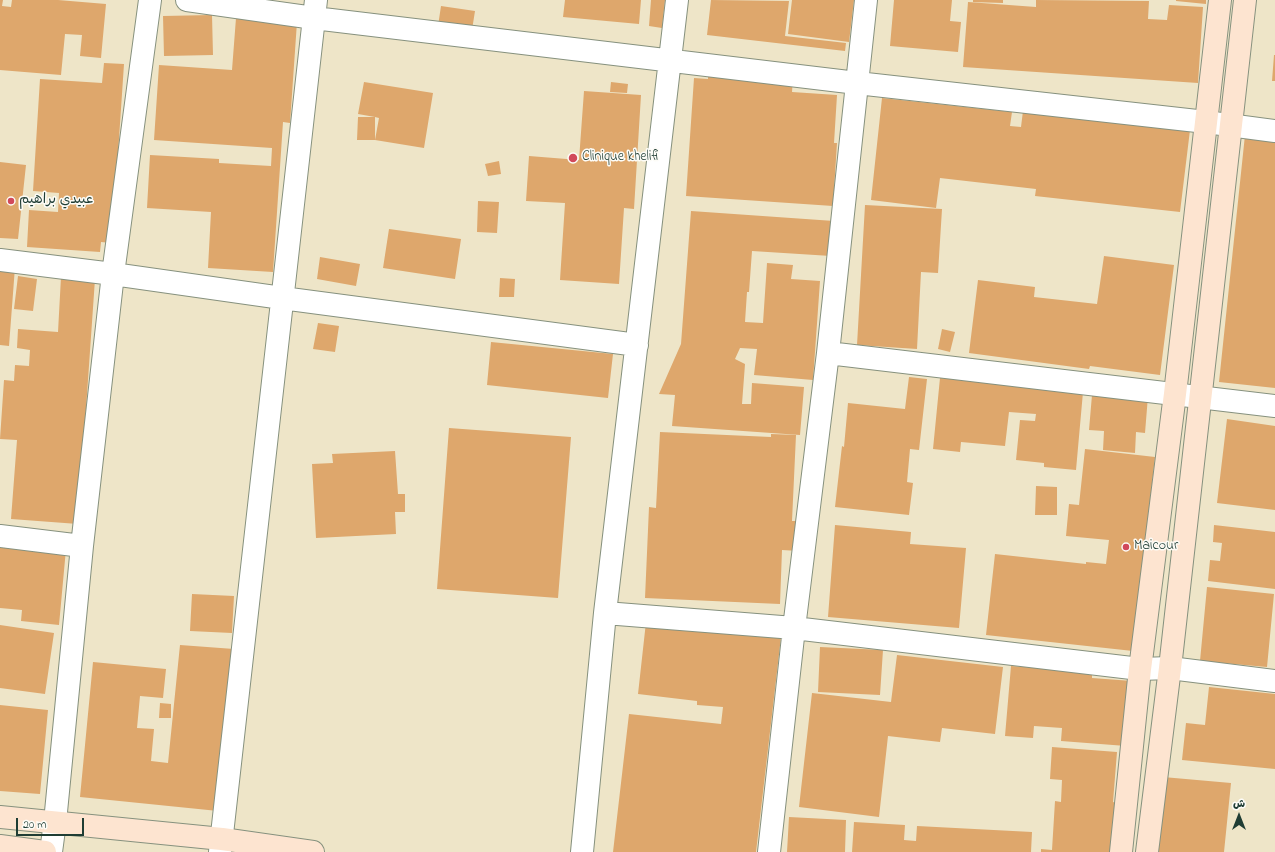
<!DOCTYPE html>
<html>
<head>
<meta charset="utf-8">
<style>
  body { margin:0 }
  #map { position:relative; width:1275px; height:852px; overflow:hidden; background:#eee5c8; font-family:"Indie Flower","Playpen Sans Arabic",sans-serif }
  canvas { display:block }
  .north { position:absolute; left:1219px; top:796px; width:40px; height:40px; -webkit-text-stroke:3px #fdfcf7; paint-order:stroke; rotate:0deg; font-size:11px; font-weight:700; line-height:16px; text-align:center; color:#1f3d34 }
  .north::after { content:''; display:block; margin:auto; width:14px; height:18px; background:#1f3d34; clip-path:polygon(50% 0,100% 100%,50% 72%,0 100%) }
  .scale { position:absolute; left:16px; top:818px; width:68px; height:18px; box-sizing:border-box; border:2px solid #1f3d34; border-top:0; padding-left:5px; font-size:12px; line-height:14px; white-space:nowrap; color:#1f3d34; -webkit-text-stroke:3px #fdfcf7; paint-order:stroke }
</style>
</head>
<body>
<div id="map">
<canvas width="1275" height="852"></canvas>
<div class="north">ش</div>
<div class="scale">20 m</div>
</div>
<script>
const ctx = document.querySelector('canvas').getContext('2d');
ctx.lineJoin = 'round';
function fillPath(path, color) {
  ctx.fillStyle = color;
  ctx.fill(path, 'evenodd');
}
function toPath(rows) {
  const path = new Path2D();
  for (const r of rows) {
    path.moveTo(r[0], r[1]);
    for (let i = 2; i < r.length; i += 2) path.lineTo(r[i], r[i + 1]);
  }
  return path;
}
function trace(path, color, width, dash) {
  ctx.strokeStyle = color;
  ctx.lineWidth = width;
  ctx.lineCap = dash ? 'butt' : 'round';
  ctx.setLineDash(dash || []);
  ctx.stroke(path);
}
function write(font, color, halo, rows, align = 'center') {
  ctx.font = font + ' "Indie Flower","Playpen Sans Arabic",sans-serif';
  ctx.lineWidth = 3;
  ctx.setLineDash([]);
  ctx.textBaseline = 'middle';
  ctx.strokeStyle = halo;
  ctx.fillStyle = color;
  for (const [text, x, y, turn = 0] of rows) {
    ctx.save();
    ctx.translate(x, y);
    ctx.rotate((+turn || 0) * Math.PI / 180);
    ctx.textAlign = isNaN(turn) ? turn : align;
    if (halo) ctx.strokeText(text, 0, 0);
    ctx.fillText(text, 0, 0);
    ctx.restore();
  }
}
fillPath(toPath([
  [0,0,3,0,2,6,11,7,12,0,58,0,106,4,101,58,80,56,82,35,65,34,61,75,0,70],
  [565,0,641,0,639,24,563,17],
  [651,0,665,0,662,28,649,26],
  [711,0,789,1,785,36,846,43,845,51,707,35],
  [792,0,854,0,849,42,788,34],
  [894,0,952,0,950,21,961,22,958,52,890,46],
  [973,0,1003,0,1003,3,973,2],
  [1036,0,1149,1,1148,19,1167,20,1169,5,1203,7,1198,83,963,67,968,2,1036,7],
  [1176,0,1206,0,1206,4,1176,1],
  [441,6,475,11,472,30,438,26],
  [212,15,213,55,164,56,163,16],
  [236,18,297,22,290,123,283,122,273,272,208,268,211,212,147,208,150,155,219,159,219,163,271,166,272,148,154,140,159,65,232,70],
  [1274,55,1275,55,1275,81,1272,81],
  [104,63,124,64,112,243,101,242,100,252,27,247,29,210,58,212,59,193,33,191,40,79,102,83],
  [708,73,793,78,792,92,837,95,834,143,837,143,833,206,686,196,694,78,708,79],
  [364,82,433,93,424,148,375,140,379,118,375,117,375,140,357,140,358,117,375,117,358,114],
  [611,82,628,84,627,93,610,92],
  [584,91,641,95,634,209,624,208,619,284,560,280,565,203,526,201,529,156,579,160],
  [882,98,1012,112,1010,126,1021,127,1023,111,1190,130,1180,212,1035,196,1036,189,940,178,936,208,871,200],
  [1245,135,1275,138,1275,388,1219,382],
  [499,161,501,174,488,176,485,164],
  [0,162,26,165,18,239,0,238],
  [478,201,499,202,497,233,477,232],
  [865,205,942,209,938,273,921,272,917,349,857,345],
  [691,211,834,221,831,256,752,251,749,292,747,292,745,322,763,323,767,263,793,265,791,279,820,281,813,380,754,375,757,349,740,348,735,359,745,364,742,404,751,404,752,383,804,387,800,435,672,426,675,395,659,394,681,344],
  [389,229,461,239,455,279,383,268],
  [1104,256,1174,265,1160,375,1090,366,1089,369,969,353,978,280,1035,287,1034,297,1097,304],
  [320,257,360,264,356,286,317,279],
  [0,265,15,267,9,346,0,345],
  [18,276,37,279,33,311,14,309],
  [61,277,95,279,78,524,11,519,17,440,0,439,4,380,14,381,15,365,29,366,30,350,17,348,18,329,58,332],
  [500,278,515,279,514,297,499,297],
  [318,323,339,326,335,352,313,349],
  [942,329,955,332,950,352,938,349],
  [491,342,613,354,608,398,487,385],
  [909,377,927,379,919,450,910,449,907,482,913,483,909,515,835,507,842,446,844,447,848,403,905,409],
  [940,378,1083,392,1076,470,1044,467,1044,463,1016,460,1020,420,1035,421,1036,414,1009,412,1005,446,961,442,960,452,933,449],
  [1092,395,1148,396,1145,433,1136,432,1135,453,1103,450,1104,431,1089,430],
  [1227,419,1275,426,1275,510,1217,503],
  [449,428,571,437,558,598,437,589],
  [660,432,771,437,771,434,796,435,792,521,800,521,799,551,782,550,780,604,645,598,649,507,656,508],
  [1085,449,1155,457,1133,651,986,635,995,554,1086,564,1086,562,1106,564,1109,540,1066,536,1069,504,1079,505],
  [395,451,398,494,405,494,405,512,395,512,396,534,316,538,312,464,333,463,332,454],
  [1036,486,1057,487,1057,515,1035,515],
  [835,525,911,532,910,544,966,548,959,628,828,617],
  [1214,525,1275,532,1275,589,1208,581,1210,560,1220,561,1222,543,1213,542],
  [0,540,66,549,59,625,21,621,22,610,0,608],
  [1207,587,1274,594,1267,667,1200,661],
  [192,594,234,596,232,633,190,631],
  [646,622,781,637,756,852,613,852,629,714,721,724,723,707,697,705,697,701,638,694],
  [0,625,54,633,45,694,0,688],
  [180,645,234,649,218,811,80,797,93,662,166,669,163,698,140,696,137,728,154,729,151,761,168,763],
  [820,647,883,650,880,695,818,692],
  [897,655,1003,667,995,734,942,728,940,742,888,736,879,817,799,807,812,693,891,702],
  [1011,666,1064,670,1092,671,1092,678,1132,681,1126,746,1061,741,1062,728,1034,726,1033,738,1005,736],
  [1209,687,1275,694,1275,769,1182,760,1186,723,1205,725],
  [160,703,171,704,171,718,159,718],
  [0,705,48,710,40,794,0,791],
  [1052,747,1117,752,1113,802,1116,803,1113,852,1041,852,1041,849,1052,850,1055,801,1061,802,1062,780,1050,779],
  [1163,777,1231,783,1224,852,1156,852],
  [789,817,846,820,845,852,787,852],
  [854,822,905,825,904,840,916,841,917,826,1032,832,1031,852,852,852]
]), '#dea76c');
const street = toPath([
  [187,0,314,18,857,83,1206,122,1275,131],
  [0,260,113,274,282,298,637,345],
  [828,353,1275,406],
  [0,536,82,546],
  [605,613,794,628,1140,669,1170,668,1275,681],
  [51,852,55,822,82,546,113,274,150,0],
  [220,852,316,0],
  [582,852,605,613,677,0],
  [769,852,794,628,828,353,866,0]
]);
const secondary = toPath([
  [0,817,222,839,313,852],
  [0,846,45,852],
  [1121,852,1140,669,1175,394,1220,0],
  [1147,852,1170,668,1245,0]
]);
trace(street, '#86917e', 24);
trace(secondary, '#86917e', 24);
trace(street, '#fff', 22);
trace(secondary, '#fde4d0', 22);
for (const [x, y, r, color] of [
  [573,158,5,"#d1495b"],
  [11,201,4,"#d1495b"],
  [1126,547,4,"#d1495b"]
]) {
  const dot = new Path2D();
  dot.arc(x, y, r, 0, 2 * Math.PI);
  ctx.fillStyle = color;
  ctx.fill(dot);
  trace(dot, '#fdfcf7', 1.5);
}
write('14px', '#1f3d34', '#fdfcf7', [
  ["Clinique khelifi",582,158],
  ["عبيدي براهيم",19,201],
  ["Maicour",1134,547]
], 'left');
</script>
</body>
</html>
